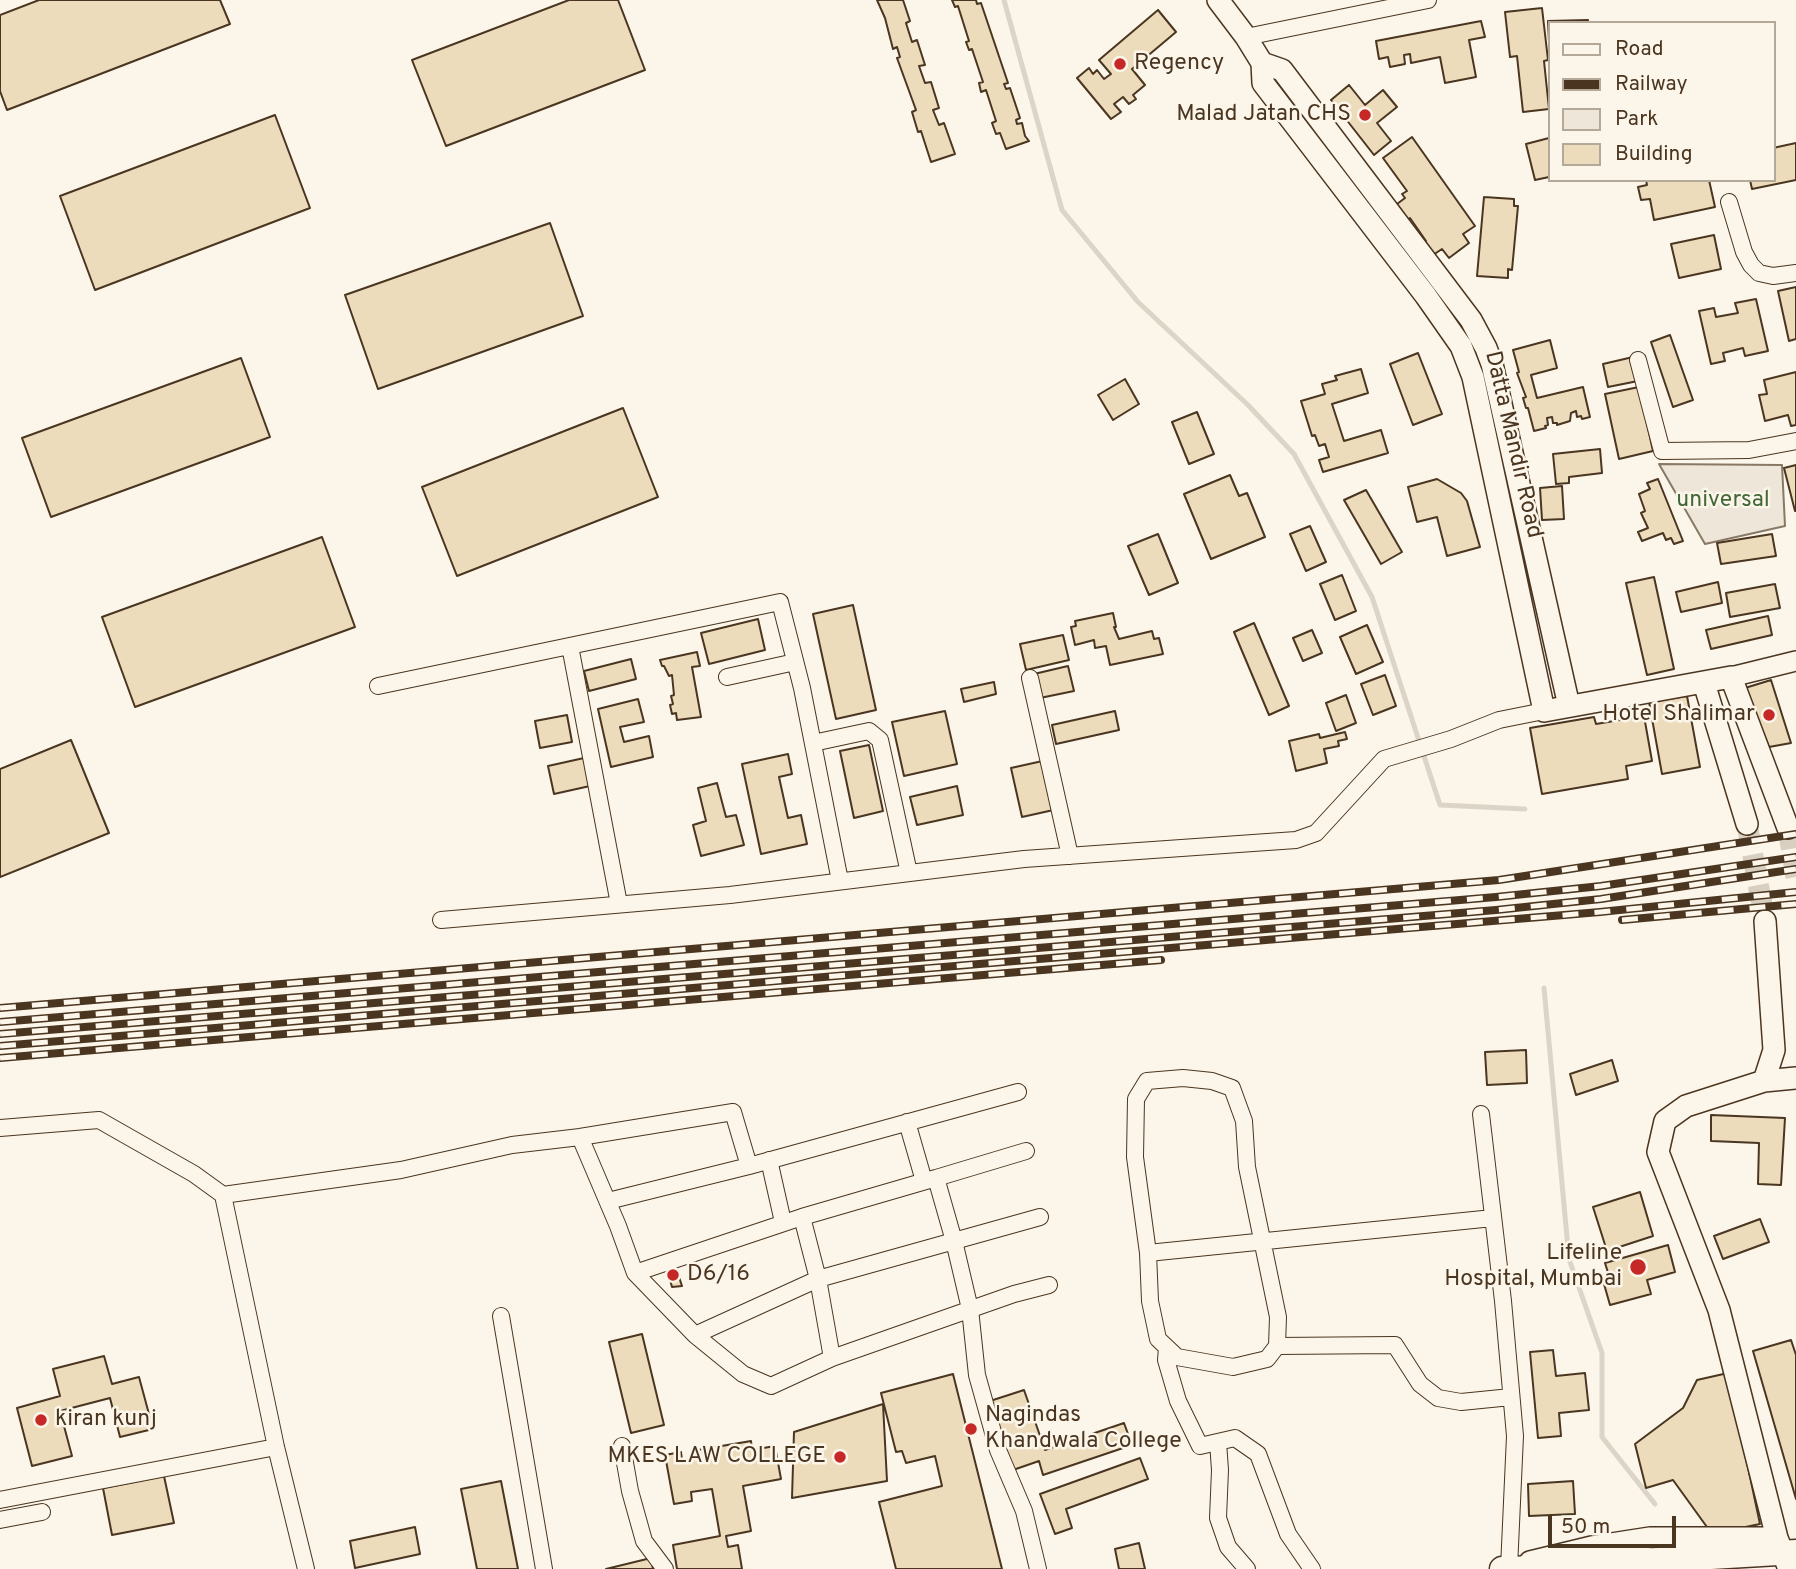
<!DOCTYPE html>
<html>
<head>
<meta charset="utf-8">
<style>
  body { margin:0 }
  #map { position:relative; width:1796px; height:1569px; overflow:hidden; background:#fbf6e9; font-family:Overpass,sans-serif }
  canvas { display:block }
  .legend { position:absolute; left:1548px; top:21px; width:228px; height:161px; box-sizing:border-box; background:#fbf6e9; border:2px solid #b4a999; margin:0; padding:9px 12px; list-style:none; font-size:21px; color:#4a3520 }
  .legend li { display:flex; align-items:center; gap:14px; height:35px }
  .legend b { width:35px; border:2px solid #b4a999 }
  .scale { position:absolute; left:1548px; top:1516px; width:128px; height:32px; box-sizing:border-box; border:4px solid #4a3520; border-top:0; padding-left:9px; font-size:21px; line-height:24px; white-space:nowrap; color:#4a3520; -webkit-text-stroke:5px #fbf6e9; paint-order:stroke }
</style>
</head>
<body>
<div id="map">
<canvas width="1796" height="1569"></canvas>
<ul class="legend">
<li><b style="height:9px;background:#fbf6e9"></b>Road</li>
<li><b style="height:9px;background:#4a3520"></b>Railway</li>
<li><b style="height:19px;background:#ede6d9"></b>Park</li>
<li><b style="height:19px;background:#ecdcbc"></b>Building</li>
</ul>
<div class="scale">50 m</div>
</div>
<script>
const ctx = document.querySelector('canvas').getContext('2d');
ctx.lineJoin = 'round';
function fillPath(path, color) {
  ctx.fillStyle = color;
  ctx.fill(path, 'evenodd');
}
function toPath(rows) {
  const path = new Path2D();
  for (const r of rows) {
    path.moveTo(r[0], r[1]);
    for (let i = 2; i < r.length; i += 2) path.lineTo(r[i], r[i + 1]);
  }
  return path;
}
function trace(path, color, width, dash) {
  ctx.strokeStyle = color;
  ctx.lineWidth = width;
  ctx.lineCap = dash ? 'butt' : 'round';
  ctx.setLineDash(dash || []);
  ctx.stroke(path);
}
function write(font, color, halo, rows, align = 'center') {
  ctx.font = font + ' Overpass,sans-serif';
  ctx.lineWidth = 5;
  ctx.setLineDash([]);
  ctx.textBaseline = 'middle';
  ctx.strokeStyle = halo;
  ctx.fillStyle = color;
  for (const [text, x, y, turn = 0] of rows) {
    ctx.save();
    ctx.translate(x, y);
    ctx.rotate((+turn || 0) * Math.PI / 180);
    ctx.textAlign = isNaN(turn) ? turn : align;
    if (halo) ctx.strokeText(text, 0, 0);
    ctx.fillText(text, 0, 0);
    ctx.restore();
  }
}
const green = toPath([
  [1659,464,1782,465,1785,526,1705,544,1659,464]
]);
fillPath(green, '#ede6d9');
trace(green, '#887966', 2);
trace(toPath([
  [1004,0,1062,210,1138,302,1248,405,1294,454,1372,597,1440,805,1525,809],
  [1544,988,1569,1259,1602,1353,1602,1437,1655,1504]
]), '#dcd4c6', 5);
const building = toPath([
  [39,0,220,0,230,24,7,110,0,91,0,15,39,0],
  [569,0,618,0,645,70,446,146,412,60,569,0],
  [877,0,903,0,910,21,906,23,912,42,917,40,925,65,919,66,925,83,931,82,939,108,933,110,939,125,944,123,955,154,931,162,921,131,918,132,912,112,916,110,897,58,900,57,897,47,893,49,885,18,877,0],
  [952,0,976,0,977,4,981,3,1008,83,1004,84,1006,89,1010,88,1020,118,1016,120,1017,124,1022,123,1025,136,1029,141,1006,149,1000,133,996,134,992,123,996,121,986,90,981,92,979,83,983,82,972,49,969,50,966,42,969,41,958,6,955,7,952,0],
  [1542,8,1548,60,1544,61,1549,109,1523,112,1517,56,1510,57,1505,12,1542,8],
  [1158,10,1176,32,1132,69,1145,85,1133,95,1136,99,1129,104,1123,97,1114,104,1121,112,1111,119,1077,78,1089,68,1093,74,1097,70,1104,79,1111,74,1099,60,1158,10],
  [1588,20,1588,23,1549,23,1549,42,1548,21,1588,20],
  [1481,21,1485,37,1469,40,1476,77,1445,83,1440,57,1411,63,1410,54,1404,55,1405,64,1390,67,1388,57,1379,59,1376,41,1481,21],
  [1349,85,1365,105,1383,90,1397,107,1377,123,1391,141,1374,155,1331,100,1349,85],
  [275,115,310,208,95,290,60,196,275,115],
  [1412,137,1475,226,1463,234,1469,243,1449,258,1442,249,1433,255,1424,243,1426,241,1410,218,1408,220,1397,204,1405,198,1402,194,1407,191,1383,158,1412,137],
  [1549,138,1549,177,1535,180,1526,144,1549,138],
  [1796,143,1796,180,1752,189,1750,180,1773,180,1773,148,1796,143],
  [1646,180,1709,180,1715,207,1654,220,1650,199,1641,200,1638,187,1647,185,1646,180],
  [1484,197,1514,199,1514,206,1518,206,1512,270,1508,269,1508,278,1477,276,1484,197],
  [550,223,583,316,378,389,345,295,550,223],
  [1714,235,1721,269,1679,278,1671,244,1714,235],
  [1796,287,1796,339,1789,341,1778,291,1796,287],
  [1756,299,1768,351,1745,356,1743,348,1723,353,1725,361,1711,364,1699,311,1714,308,1716,317,1738,313,1735,303,1756,299],
  [1670,335,1693,400,1673,407,1651,342,1670,335],
  [1550,340,1557,368,1531,375,1537,398,1583,387,1590,417,1582,419,1581,416,1577,417,1576,411,1571,413,1570,421,1557,425,1557,423,1553,423,1552,417,1547,418,1548,425,1545,426,1546,428,1534,431,1528,408,1526,408,1523,398,1526,397,1517,373,1519,372,1513,350,1550,340],
  [1418,353,1442,414,1413,425,1390,364,1418,353],
  [1633,357,1638,381,1608,387,1603,364,1633,357],
  [241,358,270,437,51,517,22,438,241,358],
  [1361,369,1368,393,1332,404,1344,441,1381,430,1388,453,1323,472,1319,460,1329,457,1325,444,1319,446,1315,435,1312,436,1301,401,1325,394,1322,384,1337,380,1335,376,1361,369],
  [1796,372,1796,425,1791,426,1788,415,1765,421,1759,395,1767,394,1764,380,1796,372],
  [1125,379,1139,404,1113,420,1098,395,1125,379],
  [1639,387,1653,451,1619,459,1605,394,1639,387],
  [623,408,658,497,457,576,422,487,623,408],
  [1197,412,1214,454,1189,464,1172,422,1197,412],
  [1600,449,1602,473,1569,477,1569,483,1556,484,1553,454,1600,449],
  [1796,465,1796,511,1795,511,1784,468,1796,465],
  [1230,475,1239,496,1247,493,1265,537,1211,559,1184,494,1230,475],
  [1437,479,1461,493,1467,501,1480,547,1447,556,1437,517,1417,522,1408,487,1437,479],
  [1658,479,1683,541,1674,544,1671,538,1666,540,1663,533,1642,541,1638,532,1648,528,1641,513,1645,511,1639,494,1650,489,1647,483,1658,479],
  [1562,486,1564,519,1542,520,1540,488,1562,486],
  [1366,490,1402,552,1381,564,1344,500,1366,490],
  [1310,526,1326,562,1306,571,1290,534,1310,526],
  [1158,534,1178,583,1149,595,1128,546,1158,534],
  [1772,534,1776,556,1721,564,1717,543,1772,534],
  [322,537,355,627,135,707,102,617,322,537],
  [1342,575,1356,611,1335,620,1320,584,1342,575],
  [1654,577,1674,669,1647,675,1626,583,1654,577],
  [1718,582,1722,603,1681,612,1676,592,1718,582],
  [1775,584,1780,608,1730,617,1726,593,1775,584],
  [853,605,876,710,836,719,813,614,853,605],
  [1113,613,1116,627,1114,627,1119,639,1152,631,1154,639,1159,638,1163,654,1110,665,1106,646,1095,648,1094,640,1075,645,1071,627,1076,626,1075,621,1113,613],
  [1768,616,1772,635,1711,649,1706,630,1768,616],
  [758,619,765,650,709,664,701,633,758,619],
  [1254,623,1289,706,1269,715,1234,632,1254,623],
  [1367,625,1383,662,1356,674,1340,637,1367,625],
  [1312,630,1322,653,1303,661,1293,638,1312,630],
  [1063,635,1069,660,1026,670,1020,644,1063,635],
  [697,652,700,666,692,667,701,717,677,720,676,713,672,714,670,705,673,704,671,696,674,695,672,675,669,676,664,666,662,666,660,660,697,652],
  [631,659,636,679,589,691,584,671,631,659],
  [1068,666,1074,691,1040,698,1034,674,1068,666],
  [1385,675,1396,706,1373,715,1361,684,1385,675],
  [1771,680,1791,743,1769,747,1745,688,1771,680],
  [994,682,996,694,964,702,961,689,994,682],
  [1346,695,1356,723,1336,731,1326,703,1346,695],
  [1687,696,1700,767,1662,774,1649,702,1687,696],
  [638,699,644,722,620,727,624,742,649,736,653,757,611,767,598,709,638,699],
  [945,711,957,764,904,776,892,722,945,711],
  [1115,711,1119,730,1056,744,1052,725,1115,711],
  [567,715,572,742,540,748,535,721,567,715],
  [1644,716,1652,761,1626,766,1628,779,1542,794,1530,728,1594,717,1596,724,1644,716],
  [1345,732,1347,739,1338,741,1339,746,1324,749,1327,763,1296,771,1289,741,1319,734,1320,738,1345,732],
  [71,740,109,833,0,877,0,769,71,740],
  [869,745,883,811,854,818,840,751,869,745],
  [788,754,792,774,779,777,788,818,801,815,807,844,761,854,742,764,788,754],
  [584,758,590,786,554,794,548,766,584,758],
  [1047,760,1058,809,1022,817,1011,768,1047,760],
  [717,783,726,817,736,815,744,845,701,856,693,825,706,821,698,788,717,783],
  [957,786,963,815,917,825,910,797,957,786],
  [1526,1050,1527,1083,1487,1085,1485,1052,1526,1050],
  [1612,1060,1618,1081,1576,1095,1570,1074,1612,1060],
  [1711,1115,1785,1118,1781,1185,1758,1184,1759,1143,1711,1141,1711,1115],
  [1640,1192,1653,1236,1607,1251,1593,1207,1640,1192],
  [1760,1219,1769,1242,1723,1259,1714,1236,1760,1219],
  [1668,1245,1675,1272,1647,1280,1651,1294,1610,1305,1604,1284,1611,1282,1605,1263,1668,1245],
  [674,1262,682,1286,672,1287,666,1265,674,1262],
  [642,1334,664,1425,631,1433,609,1342,642,1334],
  [1791,1340,1796,1355,1796,1499,1753,1351,1791,1340],
  [1553,1350,1556,1376,1585,1373,1589,1410,1559,1413,1561,1436,1538,1438,1530,1352,1553,1350],
  [104,1356,112,1384,139,1377,153,1429,120,1437,110,1398,60,1411,72,1456,32,1466,17,1408,60,1396,53,1369,104,1356],
  [1728,1373,1760,1524,1712,1534,1673,1480,1646,1488,1635,1444,1683,1408,1697,1380,1728,1373],
  [953,1374,1002,1569,896,1569,879,1502,942,1486,935,1456,906,1463,902,1451,896,1452,881,1393,953,1374],
  [1024,1390,1045,1450,1124,1423,1132,1445,1043,1475,1039,1461,1013,1470,990,1401,1024,1390],
  [883,1404,887,1481,792,1498,794,1432,883,1404],
  [751,1441,752,1450,775,1446,781,1479,743,1486,751,1531,726,1536,728,1547,738,1545,742,1569,677,1569,673,1545,720,1536,712,1489,691,1492,692,1501,674,1504,665,1455,681,1452,682,1460,699,1457,698,1450,751,1441],
  [1140,1458,1148,1479,1066,1509,1072,1528,1055,1534,1040,1494,1140,1458],
  [164,1476,174,1523,112,1535,103,1488,164,1476],
  [501,1481,518,1569,477,1569,461,1489,501,1481],
  [1573,1481,1575,1514,1529,1516,1528,1484,1573,1481],
  [415,1527,420,1554,355,1568,350,1541,415,1527],
  [1139,1543,1145,1569,1119,1569,1115,1549,1139,1543],
  [651,1558,653,1569,606,1569,651,1558]
]);
fillPath(building, '#ecdcbc');
trace(building, '#4a3520', 2);
trace(toPath([
  [1747,824,1765,921],
  [1788,828,1796,877]
]), '#d8cfc1', 21, [21, 10]);
const minor = toPath([
  [1246,37,1428,0],
  [1729,202,1744,252,1751,265,1759,273,1773,276,1796,273],
  [1638,360,1662,451,1749,450,1796,441],
  [570,646,619,904],
  [727,677,795,662],
  [1030,678,1070,856],
  [378,686,780,602,802,688,840,881],
  [813,743,869,731,880,740,909,873],
  [441,920,730,895,1024,859,1296,840,1316,833,1384,759,1451,739,1499,720,1544,711],
  [1183,1078,1212,1081,1232,1088,1244,1121,1247,1167,1278,1317,1277,1346,1267,1359,1233,1367,1177,1357,1158,1339,1150,1301,1148,1253,1135,1157,1136,1099,1147,1081,1183,1078],
  [1481,1114,1503,1301,1515,1436,1509,1568],
  [907,1122,924,1181],
  [0,1128,99,1120,194,1174,223,1195],
  [580,1137,733,1112,749,1166,608,1201],
  [769,1160,783,1222],
  [749,1166,1018,1092],
  [936,1178,1026,1151],
  [802,1217,936,1178,954,1241,970,1309,977,1375,998,1450,1024,1511,1038,1569],
  [1148,1253,1493,1218],
  [635,1273,802,1217,818,1279,832,1358,1014,1294,1049,1285],
  [501,1316,544,1569],
  [695,1335,743,1374,771,1386,832,1358],
  [1277,1346,1395,1345,1420,1384,1438,1398,1461,1402,1511,1397],
  [1167,1348,1166,1360,1178,1401,1200,1446,1235,1438,1258,1454,1288,1534,1312,1569],
  [1218,1442,1220,1470,1218,1518,1228,1547,1247,1569],
  [622,1446,630,1491,644,1541,665,1569],
  [0,1500,276,1447],
  [0,1520,42,1512],
  [306,1569,276,1447,223,1195,401,1170,512,1145,580,1137,618,1226,635,1273,695,1335,818,1279,1040,1217]
]);
const tertiary = toPath([
  [1731,677,1796,661]
]);
const secondary = toPath([
  [1218,0,1246,37,1262,63,1263,83,1426,296,1461,346,1473,377,1544,711,1731,677,1788,828],
  [1262,63,1282,70,1471,320,1486,348,1492,364,1569,706],
  [1704,683,1747,824],
  [1764,1081,1774,1050,1765,921],
  [1530,1562,1592,1547,1650,1538,1777,1538],
  [1789,1569,1777,1538,1719,1310,1658,1152,1665,1121,1686,1106,1764,1081,1796,1078]
]);
const primary = toPath([
  [1502,1569,1583,1567,1643,1561,1796,1552]
]);
trace(minor, '#4a3520', 18);
trace(tertiary, '#4a3520', 22);
trace(secondary, '#4a3520', 24);
trace(primary, '#4a3520', 27);
trace(minor, '#fbf6e9', 16);
trace(tertiary, '#fbf6e9', 19);
trace(secondary, '#fbf6e9', 21);
trace(primary, '#fbf6e9', 24);
const rail = toPath([
  [1622,920,1796,904],
  [0,1008,1499,880,1796,834],
  [0,1022,1496,897,1601,886,1796,857],
  [0,1034,1496,910,1601,899,1796,869],
  [0,1046,1600,912,1796,892],
  [0,1058,1161,960]
]);
trace(rail, '#4a3520', 8);
trace(rail, '#fbf6e9', 5, [16]);
for (const [x, y, r, color] of [
  [1120,64,7,"#c62828"],
  [1365,115,7,"#c62828"],
  [1769,715,7,"#c62828"],
  [1638,1267,9,"#c62828"],
  [673,1275,7,"#c62828"],
  [41,1420,7,"#c62828"],
  [971,1429,7,"#c62828"],
  [840,1457,7,"#c62828"]
]) {
  const dot = new Path2D();
  dot.arc(x, y, r, 0, 2 * Math.PI);
  ctx.fillStyle = color;
  ctx.fill(dot);
  trace(dot, '#fbf6e9', 2.5);
}
write('23px', '#4a3520', '#fbf6e9', [
  ["Regency",1134,64],
  ["Malad Jatan CHS",1351,115,"right"],
  ["Hotel Shalimar",1755,715,"right"],
  ["Lifeline",1622,1254,"right"],
  ["Hospital, Mumbai",1622,1280,"right"],
  ["D6/16",687,1275],
  ["Nagindas",985,1416],
  ["Khandwala College",985,1442],
  ["kiran kunj",55,1420],
  ["MKES LAW COLLEGE",826,1457,"right"]
], 'left');
write('23px', '#4a3520', '#fbf6e9', [
  ["Datta Mandir Road",1512,445,77]
]);
write('23px', '#436837', '#fbf6e9', [
  ["universal",1723,501]
]);
</script>
</body>
</html>
